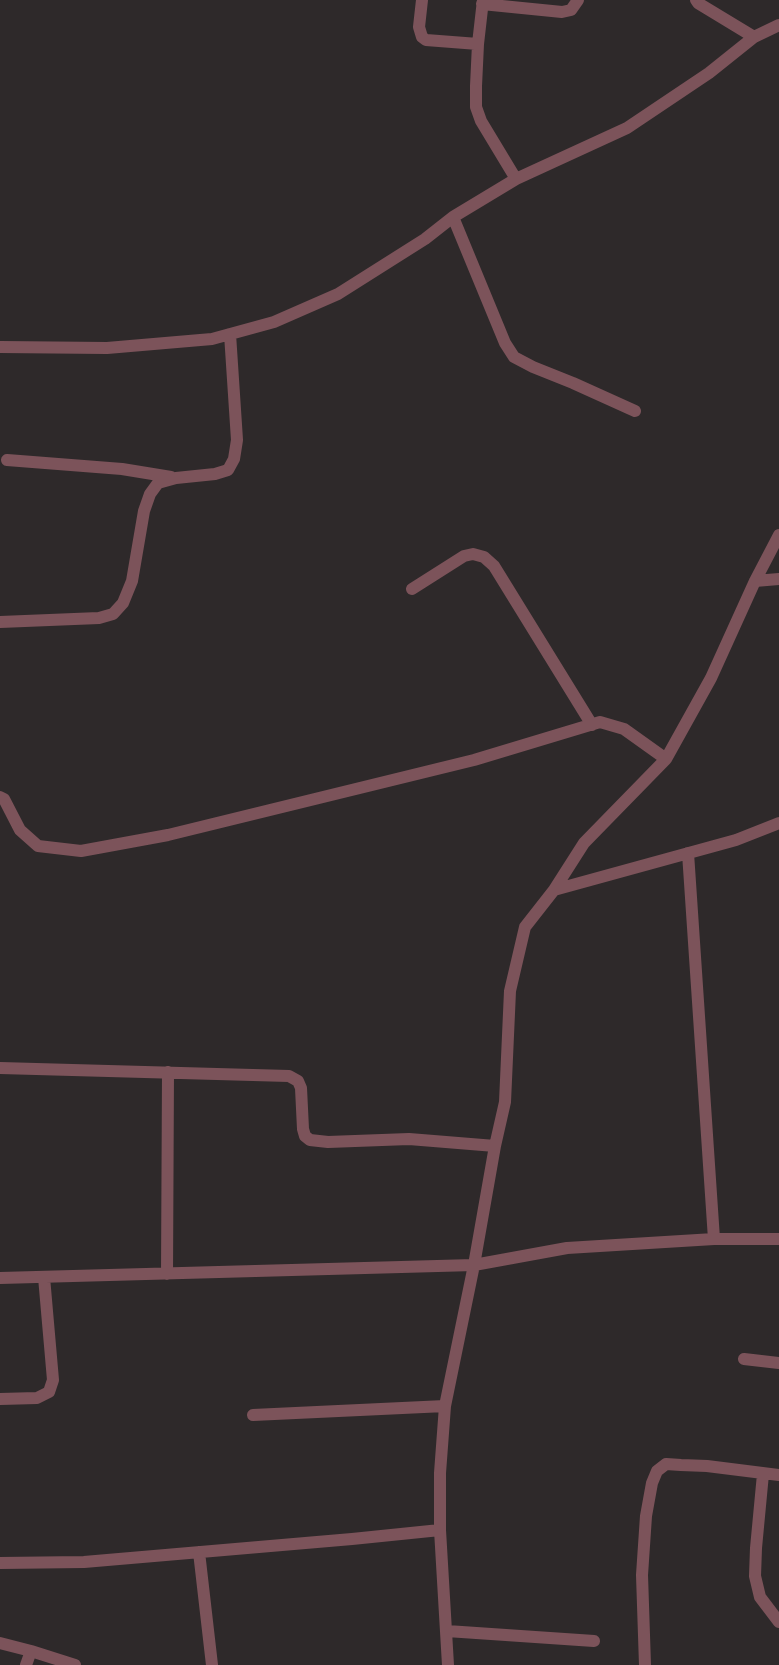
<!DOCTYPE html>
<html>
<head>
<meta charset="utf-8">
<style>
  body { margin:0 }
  canvas { display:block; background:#2e292a }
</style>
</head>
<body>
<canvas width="779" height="1665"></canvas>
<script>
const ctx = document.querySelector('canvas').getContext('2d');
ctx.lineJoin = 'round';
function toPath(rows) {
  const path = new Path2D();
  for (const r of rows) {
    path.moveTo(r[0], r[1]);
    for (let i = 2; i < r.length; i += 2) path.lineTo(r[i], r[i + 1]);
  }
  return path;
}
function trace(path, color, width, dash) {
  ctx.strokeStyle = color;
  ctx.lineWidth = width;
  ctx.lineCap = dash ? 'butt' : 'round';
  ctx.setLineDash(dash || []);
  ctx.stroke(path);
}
trace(toPath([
  [422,0,419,27,422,37,426,40,478,44],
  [483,0,478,44,476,86,476,107,481,121,516,179],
  [696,0,698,3,754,37],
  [482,4,562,12,571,10,578,0],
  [453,217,505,343,514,357,533,367,573,383,635,411],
  [0,347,107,348,212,339,274,322,338,294,425,239,453,217,516,179,627,128,709,73,754,37,779,25],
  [7,460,122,469,171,477],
  [755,581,779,579],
  [412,589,464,556,473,554,484,557,494,566,592,725],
  [0,622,99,618,113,614,123,603,132,581,144,511,150,494,158,483,176,478,215,474,228,470,234,459,237,440,230,334],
  [666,759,584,843,554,890,525,927,510,991,505,1102,495,1146,474,1265,567,1248,714,1239,779,1239],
  [0,797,4,799,20,830,38,846,81,851,168,835,474,760,600,722,624,729,666,759,711,678,755,581,779,535],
  [688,853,714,1239],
  [554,890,736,840,779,823],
  [0,1068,289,1076,298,1081,301,1088,303,1129,305,1136,310,1140,328,1142,409,1139,495,1146],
  [167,1274,168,1072],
  [0,1278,474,1265,445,1406,440,1473,440,1530],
  [744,1359,779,1363],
  [0,1399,37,1398,49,1392,53,1380,44,1277],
  [253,1415,445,1406],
  [763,1474,756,1548,755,1576,760,1597,779,1622],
  [199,1552,212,1665],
  [0,1563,84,1562,352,1539,440,1530,448,1665],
  [447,1631,594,1641],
  [0,1643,31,1651,75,1665],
  [26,1665,31,1651],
  [645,1665,642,1575,646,1516,652,1483,657,1471,666,1464,681,1465,707,1466,779,1475]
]), '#7c535a', 12);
</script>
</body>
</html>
